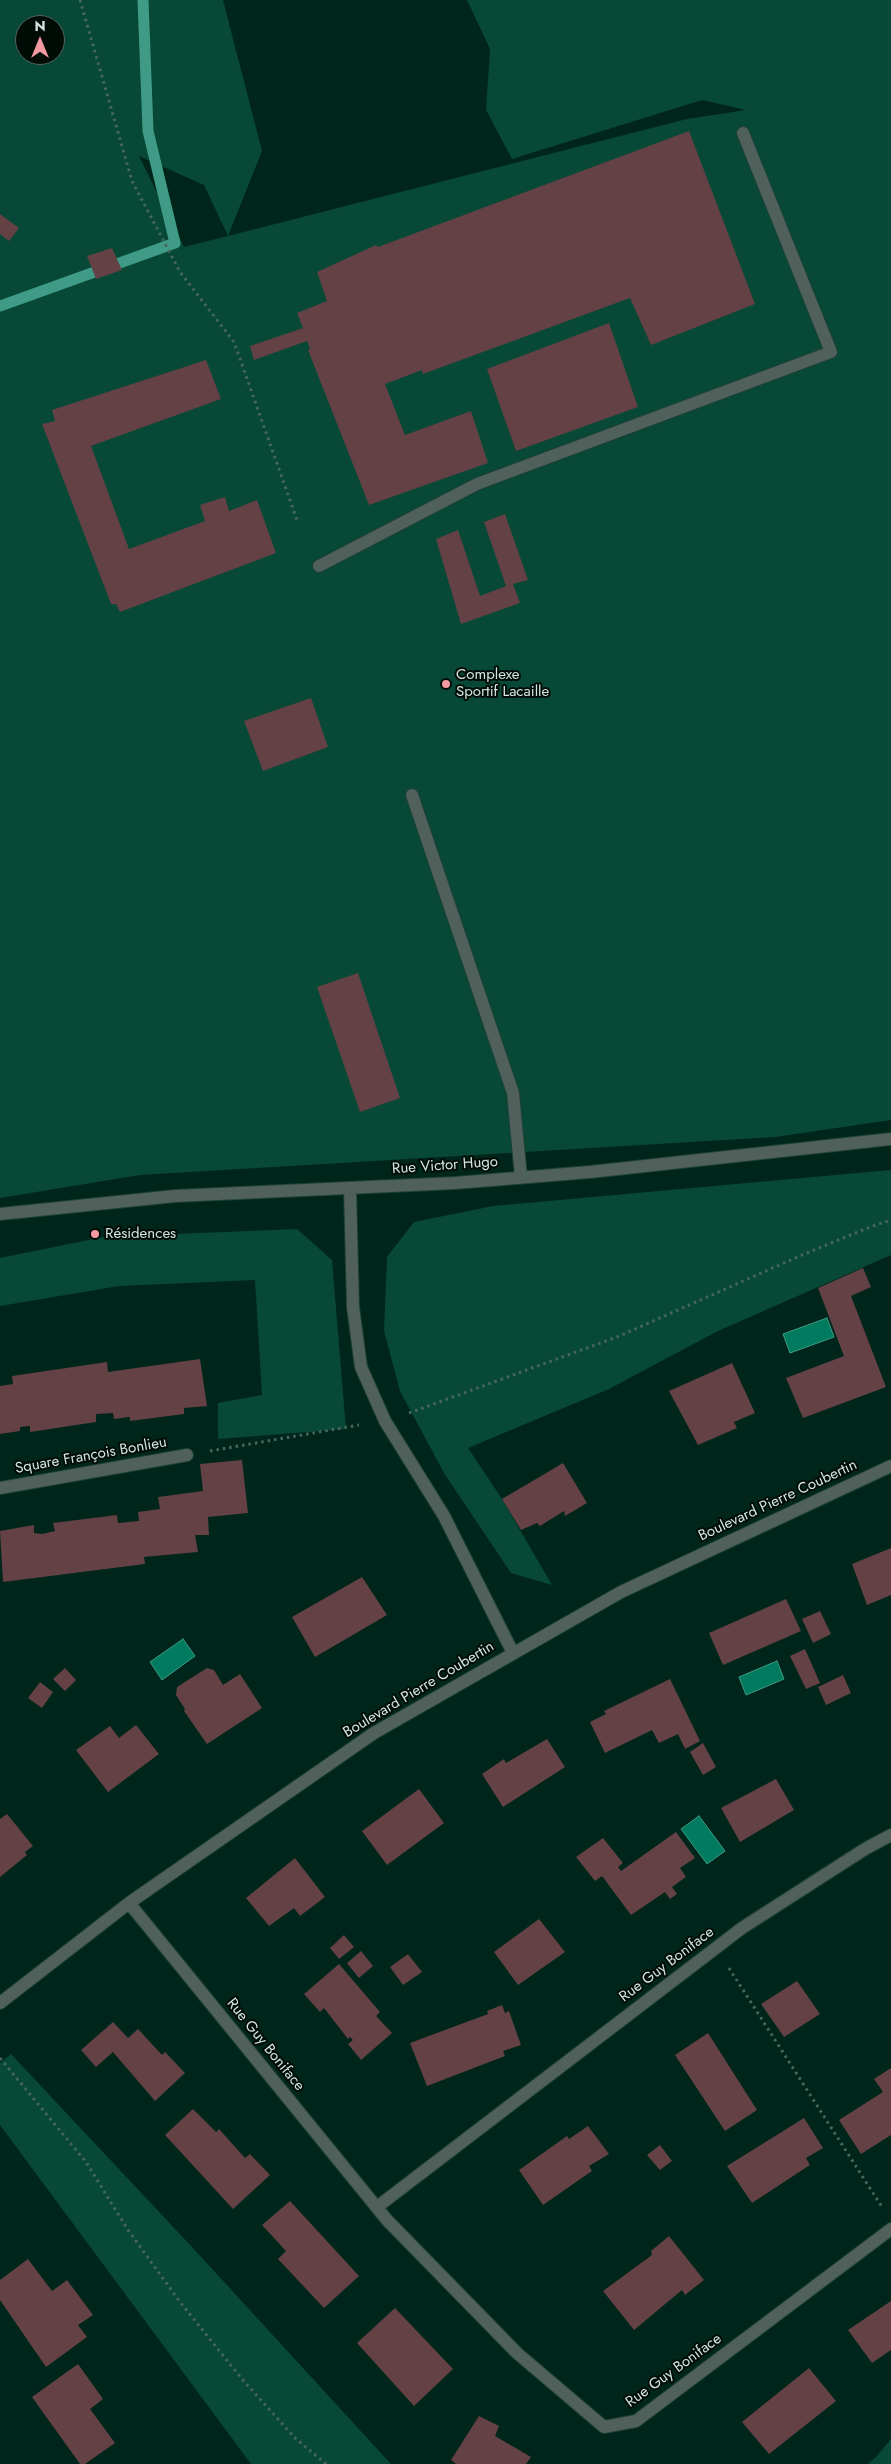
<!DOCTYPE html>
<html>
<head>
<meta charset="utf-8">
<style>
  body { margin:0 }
  #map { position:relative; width:891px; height:2464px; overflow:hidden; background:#00261b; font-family:Jost,sans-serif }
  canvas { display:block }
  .north { position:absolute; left:15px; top:15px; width:50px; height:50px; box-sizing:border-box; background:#010c07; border:1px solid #55645d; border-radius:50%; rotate:0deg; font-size:14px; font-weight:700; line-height:20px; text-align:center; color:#d3e7df }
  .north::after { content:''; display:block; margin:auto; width:18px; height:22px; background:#f49aa3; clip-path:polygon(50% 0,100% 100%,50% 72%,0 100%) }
</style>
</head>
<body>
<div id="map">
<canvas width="891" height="2464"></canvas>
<div class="north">N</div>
</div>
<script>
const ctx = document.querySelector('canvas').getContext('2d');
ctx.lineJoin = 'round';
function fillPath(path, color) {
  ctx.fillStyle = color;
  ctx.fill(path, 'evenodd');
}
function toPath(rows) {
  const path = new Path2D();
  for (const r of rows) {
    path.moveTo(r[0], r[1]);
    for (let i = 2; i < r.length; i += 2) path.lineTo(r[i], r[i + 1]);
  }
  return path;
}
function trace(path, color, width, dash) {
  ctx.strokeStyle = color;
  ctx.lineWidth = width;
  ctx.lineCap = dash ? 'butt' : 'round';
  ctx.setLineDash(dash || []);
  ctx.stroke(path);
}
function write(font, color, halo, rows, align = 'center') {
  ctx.font = font + ' Jost,sans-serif';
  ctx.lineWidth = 4;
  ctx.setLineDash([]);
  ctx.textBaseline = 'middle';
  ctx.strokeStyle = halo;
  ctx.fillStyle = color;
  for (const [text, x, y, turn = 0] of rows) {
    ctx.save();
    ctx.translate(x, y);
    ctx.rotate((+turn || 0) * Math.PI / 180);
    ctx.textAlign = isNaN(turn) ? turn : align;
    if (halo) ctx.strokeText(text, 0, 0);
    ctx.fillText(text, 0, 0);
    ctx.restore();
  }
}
fillPath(toPath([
  [0,0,223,0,262,151,228,236,687,119,746,110,702,100,512,159,486,110,490,49,467,0,891,0,891,1120,775,1137,140,1175,0,1198],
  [25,25,55,25,55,55,25,55],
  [139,156,204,185,228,236,184,247],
  [891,1170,891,1255,718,1331,609,1389,468,1448,502,1499,552,1585,511,1573,444,1473,400,1391,384,1331,387,1257,414,1222,493,1206],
  [297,1229,332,1260,346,1429,218,1439,218,1403,262,1395,255,1280,119,1286,0,1306,0,1258,103,1237],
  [11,2054,192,2247,391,2464,251,2464,0,2125,0,2063],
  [891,2439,891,2464,868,2464,877,2456]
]), '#074837');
const water = toPath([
  [827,1318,834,1337,790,1353,783,1334,827,1318],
  [183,1639,195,1656,162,1680,150,1662,183,1639],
  [777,1661,784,1679,746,1695,739,1677,777,1661],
  [699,1816,725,1851,707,1864,681,1829,699,1816]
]);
fillPath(water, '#007b5f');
trace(water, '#3f9b85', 1);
trace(toPath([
  [0,306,175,243,148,131,143,0]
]), '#3f9b85', 11);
fillPath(toPath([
  [689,131,755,304,651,345,630,298,423,374,422,370,385,384,405,435,471,411,488,463,369,505,308,350,310,348,307,341,254,360,250,346,303,328,297,313,327,301,317,272,376,245,378,247],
  [0,214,19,228,9,241,0,234],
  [112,248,122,270,96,279,87,256],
  [609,323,638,407,516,451,487,369],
  [206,360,221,399,91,446,129,549,205,521,200,505,225,497,229,511,257,500,276,553,120,612,116,604,111,604,42,424,55,421,52,410],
  [505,514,528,580,513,584,520,603,461,624,436,539,458,530,480,596,506,586,484,522],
  [311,698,328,747,263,771,244,721],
  [358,973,400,1098,360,1112,317,987],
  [863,1268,871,1287,851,1296,886,1387,803,1418,786,1378,844,1356,818,1288],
  [200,1359,207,1406,184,1408,184,1414,130,1421,130,1417,114,1419,113,1413,96,1414,96,1422,30,1432,30,1426,20,1427,20,1431,0,1434,0,1386,13,1384,12,1376,107,1362,108,1372],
  [732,1363,755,1413,734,1422,737,1428,698,1445,669,1391],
  [242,1460,248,1513,208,1517,209,1535,195,1535,198,1552,144,1557,145,1564,3,1582,0,1531,34,1525,34,1533,42,1534,55,1531,53,1523,117,1515,118,1523,139,1521,138,1512,160,1509,158,1497,203,1491,200,1464],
  [563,1463,587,1503,565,1516,564,1511,540,1526,537,1523,521,1530,502,1499],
  [891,1548,891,1595,867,1605,852,1564],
  [362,1577,387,1615,315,1657,292,1617],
  [786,1599,801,1631,723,1665,709,1633],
  [820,1611,831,1634,813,1643,802,1619],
  [805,1649,820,1683,806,1689,790,1656],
  [65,1668,76,1680,65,1691,53,1679],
  [207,1668,214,1670,223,1685,240,1674,262,1708,207,1744,184,1711,185,1709,176,1695,177,1687],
  [843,1675,851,1693,826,1705,818,1687],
  [670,1679,700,1741,685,1749,678,1734,659,1743,652,1730,605,1753,590,1722,606,1714,604,1711],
  [40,1682,53,1692,42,1708,28,1698],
  [136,1725,159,1754,108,1792,76,1750,110,1726,119,1738],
  [547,1739,565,1767,503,1807,482,1774,504,1759,506,1763],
  [703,1743,716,1767,703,1775,690,1752],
  [776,1779,794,1810,740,1842,721,1808],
  [419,1789,444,1823,387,1865,362,1831],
  [7,1814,33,1846,25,1852,27,1855,0,1877,0,1819],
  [676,1832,695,1858,680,1868,686,1877,672,1887,677,1894,670,1899,665,1892,631,1915,602,1876,595,1881,576,1857,603,1838,623,1863,618,1867,621,1871],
  [295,1858,325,1897,300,1916,294,1908,269,1926,246,1898],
  [539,1919,565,1952,518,1985,494,1952],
  [344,1935,354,1947,339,1959,330,1948],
  [361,1951,373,1966,359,1978,347,1963],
  [408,1954,422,1972,403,1985,390,1967],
  [339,1964,380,2012,376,2016,392,2033,361,2060,348,2044,353,2040,350,2037,348,2039,324,2008,320,2012,304,1994],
  [797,1981,820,2014,784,2037,761,2004],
  [502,2005,505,2013,509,2011,521,2045,503,2051,505,2056,427,2086,410,2043,488,2014,487,2011],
  [113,2022,128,2038,138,2029,162,2055,165,2052,185,2073,155,2101,113,2052,96,2067,81,2050],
  [708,2033,757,2110,725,2131,675,2055],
  [891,2068,891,2135,861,2154,839,2120,883,2092,874,2079],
  [193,2109,216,2132,219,2129,245,2158,250,2154,270,2175,233,2209,165,2135],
  [804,2118,823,2148,806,2158,810,2165,752,2203,727,2166],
  [588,2126,609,2154,589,2166,592,2171,543,2205,519,2170,567,2136,569,2139],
  [660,2145,672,2161,660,2170,647,2155],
  [290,2201,359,2276,324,2308,278,2259,286,2251,262,2225],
  [669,2236,704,2280,685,2295,682,2290,634,2330,603,2291,652,2255,651,2251],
  [28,2259,52,2291,67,2280,93,2315,78,2325,87,2337,46,2367,0,2300,0,2280],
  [891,2301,891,2350,872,2363,848,2330],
  [395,2308,453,2369,414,2406,357,2343],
  [78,2364,103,2399,90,2409,115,2443,85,2464,80,2464,32,2397],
  [809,2368,836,2401,769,2454,742,2422],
  [479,2416,499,2426,495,2436,531,2457,526,2464,456,2464,451,2460]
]), '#634144');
const minor = toPath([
  [319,566,477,484,831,352,743,133],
  [412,795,513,1093,521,1177],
  [350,1188,353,1307,361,1367,385,1421,444,1516,513,1653],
  [0,1214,175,1196,455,1183,590,1172,891,1139],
  [0,1488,187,1455],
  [129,1903,387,2220,517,2353,604,2427,636,2421,891,2229],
  [0,2003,129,1903,374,1733,621,1592,891,1466],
  [377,2207,742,1928,865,1849,891,1835]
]);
trace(minor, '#1e4136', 14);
trace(toPath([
  [80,0,132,181,180,272,234,342,297,520],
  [409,1413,617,1337,802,1255,870,1227,891,1220],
  [210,1451,359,1425],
  [729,1968,882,2207],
  [0,2058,86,2162,128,2230,180,2302,242,2379,295,2438,326,2464]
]), '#47675d', 3, [2.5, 4]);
trace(minor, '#50605a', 12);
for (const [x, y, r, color] of [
  [446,684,5,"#f49aa3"],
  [95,1234,5,"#f49aa3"]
]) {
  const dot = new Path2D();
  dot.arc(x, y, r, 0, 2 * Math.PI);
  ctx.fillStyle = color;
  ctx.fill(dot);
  trace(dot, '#010c07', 2);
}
write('15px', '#d3e7df', '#010c07', [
  ["Complexe",456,675],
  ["Sportif Lacaille",456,692],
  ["Résidences",105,1234]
], 'left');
write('15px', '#d3e7df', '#010c07', [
  ["Rue Victor Hugo",445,1166,-4],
  ["Square François Bonlieu",91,1456,-10],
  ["Boulevard Pierre Coubertin",778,1501,-25],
  ["Boulevard Pierre Coubertin",419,1690,-31],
  ["Rue Guy Boniface",667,1965,-37],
  ["Rue Guy Boniface",265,2045,51],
  ["Rue Guy Boniface",674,2371,-36]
]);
</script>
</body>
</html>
